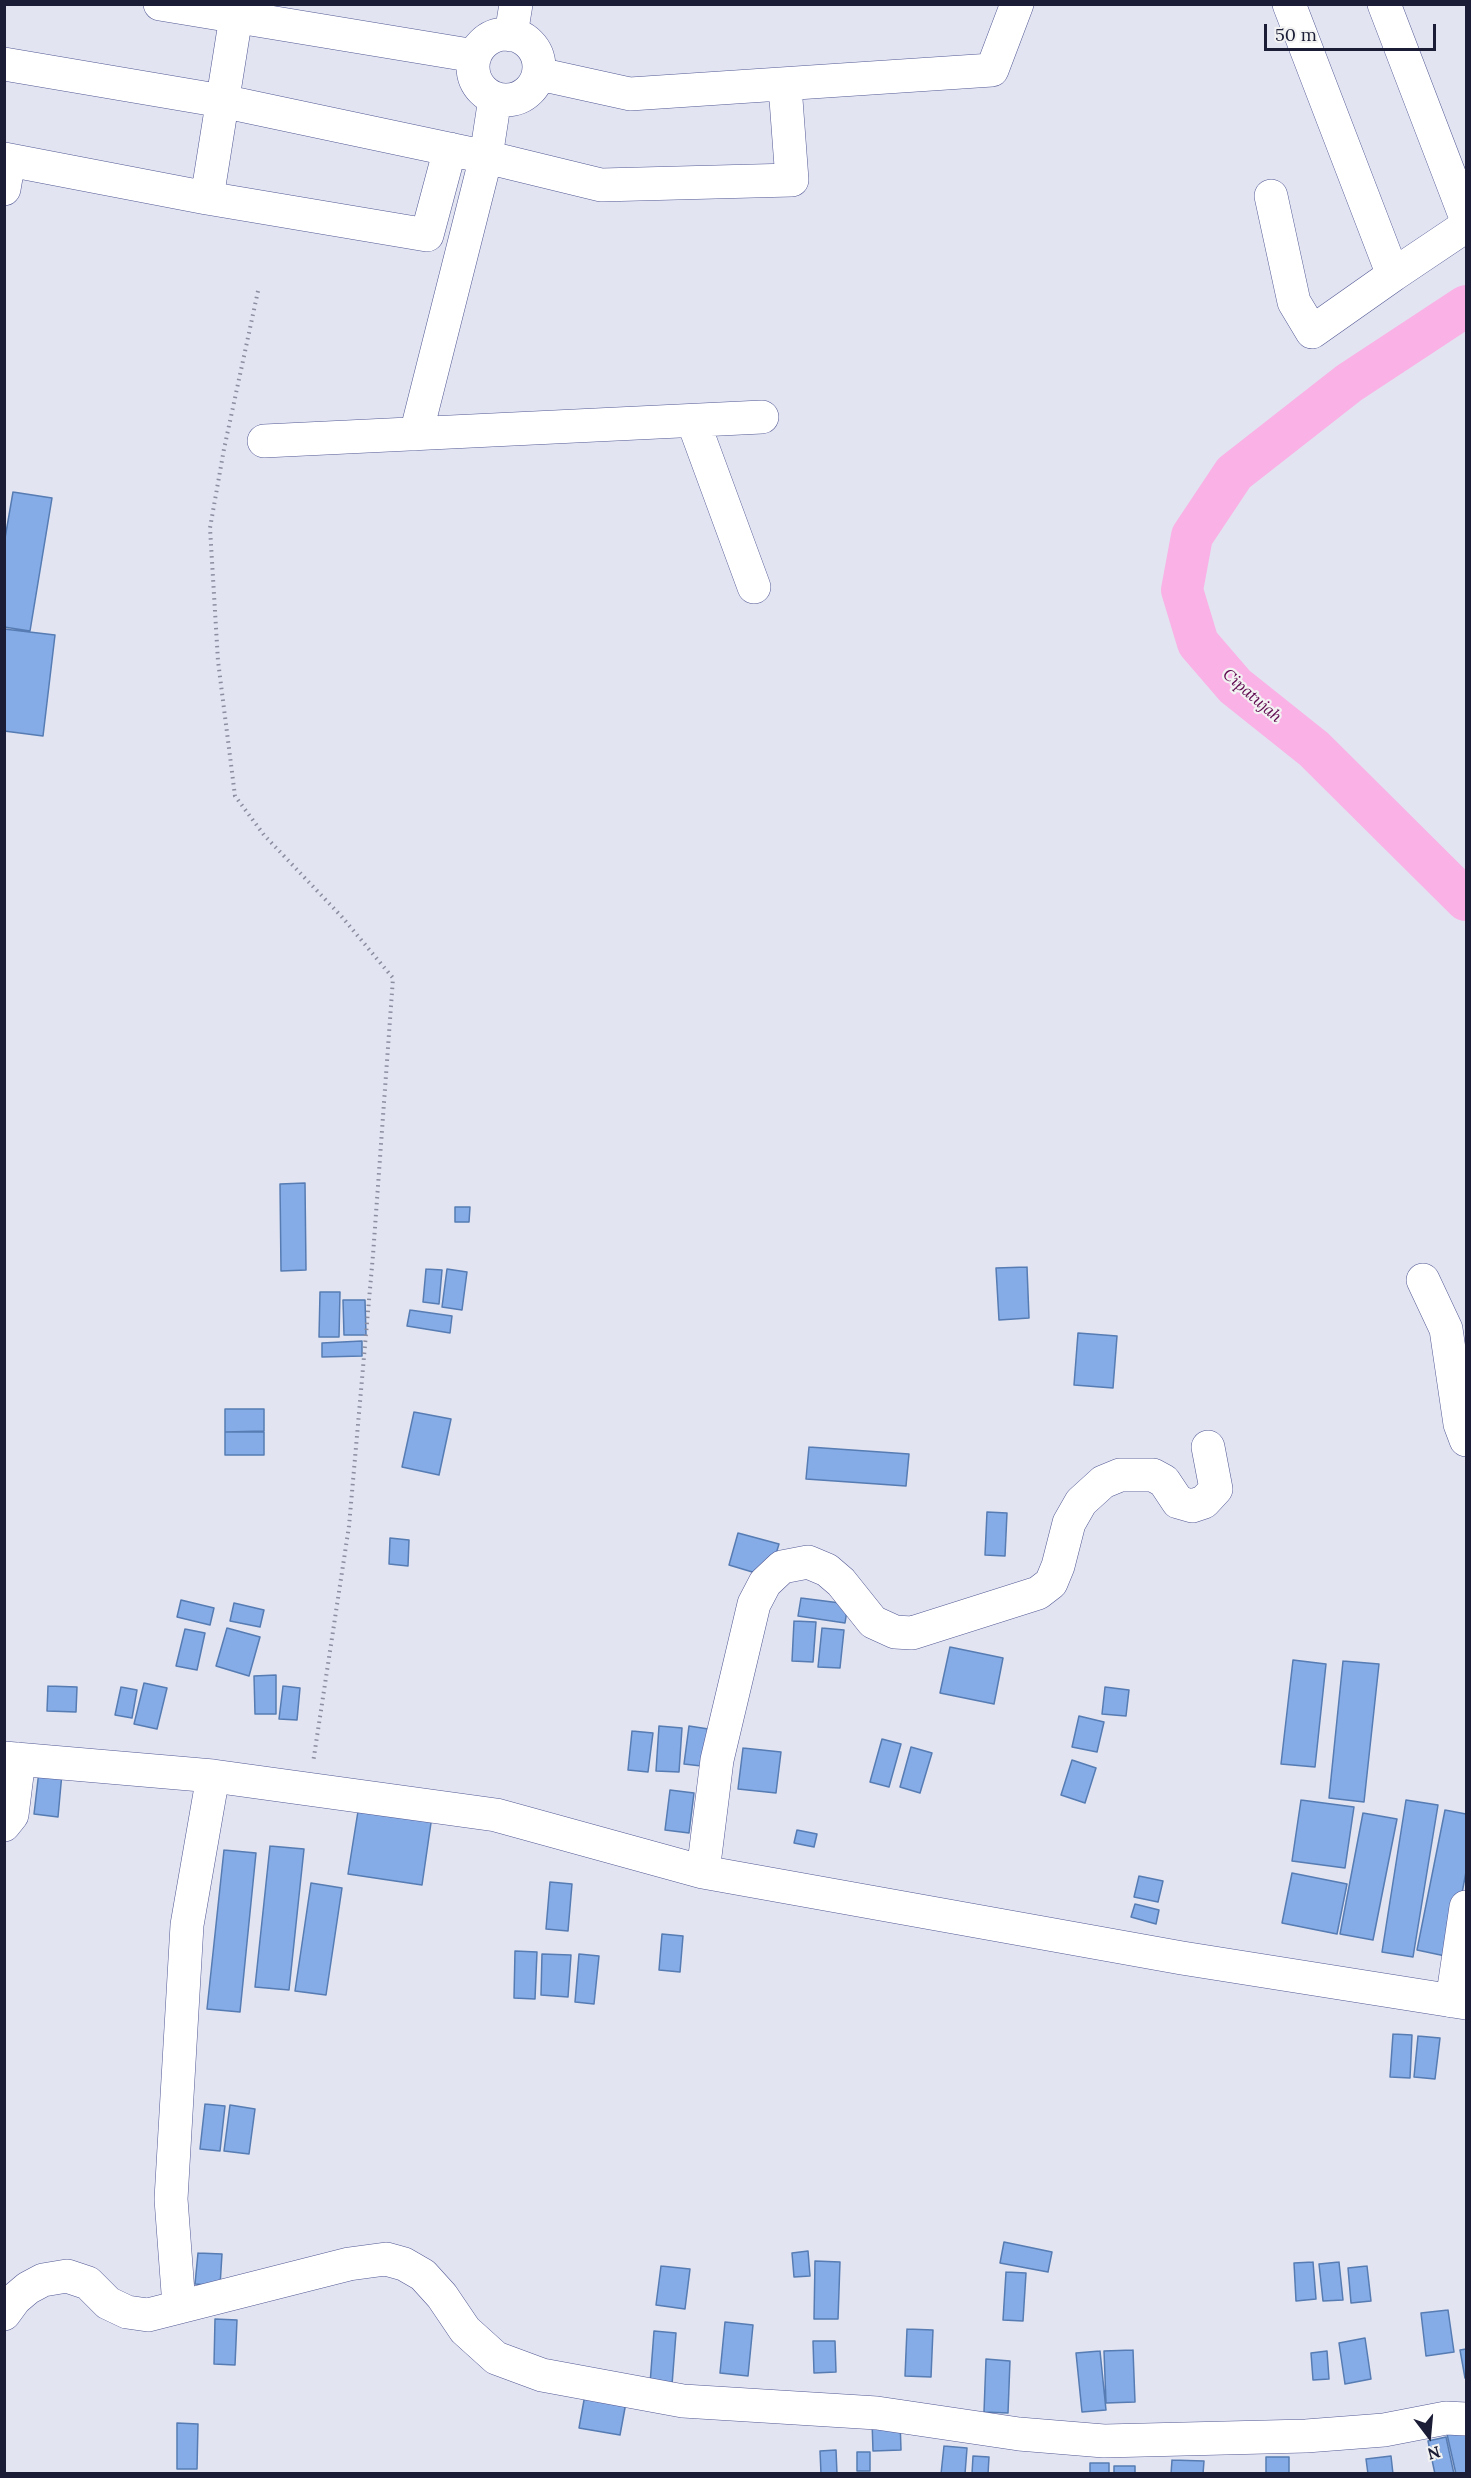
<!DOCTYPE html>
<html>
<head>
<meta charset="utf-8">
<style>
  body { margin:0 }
  #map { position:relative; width:1471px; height:2478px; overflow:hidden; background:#e2e4f2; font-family:Lora,serif }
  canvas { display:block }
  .frame { position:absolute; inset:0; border:6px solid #1b1d36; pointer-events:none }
  .north { position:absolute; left:1399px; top:2406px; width:60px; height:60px; -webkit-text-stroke:4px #f2f2f2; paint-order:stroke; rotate:164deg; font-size:16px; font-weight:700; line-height:24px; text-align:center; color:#1b1d36 }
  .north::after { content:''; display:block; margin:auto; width:21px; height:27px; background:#1b1d36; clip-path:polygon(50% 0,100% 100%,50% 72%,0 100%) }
  .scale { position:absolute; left:1264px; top:24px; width:172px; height:27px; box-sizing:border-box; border:3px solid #1b1d36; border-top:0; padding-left:8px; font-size:18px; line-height:21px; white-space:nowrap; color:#1b1d36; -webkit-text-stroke:4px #f2f2f2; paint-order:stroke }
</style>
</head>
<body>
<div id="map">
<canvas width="1471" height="2478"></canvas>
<div class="frame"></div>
<div class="north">N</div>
<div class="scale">50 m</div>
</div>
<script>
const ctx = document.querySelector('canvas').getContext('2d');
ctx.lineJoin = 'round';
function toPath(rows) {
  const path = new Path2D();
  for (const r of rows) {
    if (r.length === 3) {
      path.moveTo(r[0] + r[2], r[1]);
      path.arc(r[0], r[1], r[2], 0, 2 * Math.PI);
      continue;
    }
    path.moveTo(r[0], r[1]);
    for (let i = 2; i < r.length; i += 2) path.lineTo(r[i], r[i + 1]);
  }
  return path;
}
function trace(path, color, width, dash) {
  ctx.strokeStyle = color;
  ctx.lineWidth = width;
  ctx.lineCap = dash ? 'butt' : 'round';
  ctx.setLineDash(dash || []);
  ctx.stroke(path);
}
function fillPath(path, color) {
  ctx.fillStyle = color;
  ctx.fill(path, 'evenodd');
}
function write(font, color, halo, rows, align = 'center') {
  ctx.font = font + ' Lora,serif';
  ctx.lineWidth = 4.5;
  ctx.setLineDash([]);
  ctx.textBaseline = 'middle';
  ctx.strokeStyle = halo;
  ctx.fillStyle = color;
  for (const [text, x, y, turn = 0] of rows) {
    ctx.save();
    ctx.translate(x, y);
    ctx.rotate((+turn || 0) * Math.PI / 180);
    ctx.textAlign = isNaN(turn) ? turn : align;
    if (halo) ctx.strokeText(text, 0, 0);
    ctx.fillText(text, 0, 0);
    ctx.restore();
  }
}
trace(toPath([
  [1466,306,1349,383,1234,473,1192,536,1182,590,1198,643,1235,686,1314,749,1466,900]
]), '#fab1e5', 42);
const building = toPath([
  [13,492,52,498,30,631,4,627,4,544,13,492],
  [4,629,55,635,43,736,4,731,4,629],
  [305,1183,306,1270,281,1271,280,1184,305,1183],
  [455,1207,470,1207,469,1222,455,1222,455,1207],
  [1027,1267,1029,1318,999,1320,996,1268,1027,1267],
  [426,1269,442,1270,439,1304,423,1302,426,1269],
  [447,1269,467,1272,462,1310,442,1307,447,1269],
  [320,1292,340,1292,339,1337,319,1337,320,1292],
  [343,1300,365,1300,366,1335,344,1335,343,1300],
  [410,1310,452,1316,450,1333,407,1326,410,1310],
  [1078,1333,1117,1336,1113,1388,1074,1385,1078,1333],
  [362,1341,362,1356,322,1357,322,1343,362,1341],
  [225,1409,264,1409,264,1431,225,1432,225,1409],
  [414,1412,451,1419,439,1475,402,1467,414,1412],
  [225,1432,264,1432,264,1455,225,1455,225,1432],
  [809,1447,909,1454,906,1486,806,1479,809,1447],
  [987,1512,1007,1513,1005,1556,985,1555,987,1512],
  [738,1533,779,1544,769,1577,729,1565,738,1533],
  [390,1538,409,1540,408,1566,389,1564,390,1538],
  [801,1598,848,1604,845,1623,798,1616,801,1598],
  [181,1600,214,1608,210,1625,177,1617,181,1600],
  [234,1603,264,1610,260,1627,230,1621,234,1603],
  [794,1621,816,1622,813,1662,792,1661,794,1621],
  [227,1628,260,1637,249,1676,216,1666,227,1628],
  [822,1628,844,1630,840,1668,818,1667,822,1628],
  [185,1629,205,1633,197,1670,176,1666,185,1629],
  [950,1647,1003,1658,994,1704,940,1693,950,1647],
  [1293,1660,1326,1664,1315,1767,1281,1764,1293,1660],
  [1343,1661,1379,1664,1364,1802,1329,1798,1343,1661],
  [276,1675,276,1714,255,1714,254,1676,276,1675],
  [144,1683,167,1688,157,1729,134,1724,144,1683],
  [48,1686,77,1687,76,1712,47,1711,48,1686],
  [283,1686,300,1688,297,1720,279,1719,283,1686],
  [121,1687,137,1690,132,1718,115,1715,121,1687],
  [1105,1687,1129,1690,1126,1716,1102,1714,1105,1687],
  [1079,1716,1104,1722,1097,1752,1072,1747,1079,1716],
  [659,1726,682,1728,679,1772,656,1771,659,1726],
  [689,1726,715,1730,710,1767,684,1764,689,1726],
  [632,1731,653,1733,648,1772,628,1770,632,1731],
  [882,1739,901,1744,889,1787,870,1782,882,1739],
  [911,1747,932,1753,920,1793,900,1787,911,1747],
  [743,1748,781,1752,776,1793,738,1789,743,1748],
  [1072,1760,1096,1768,1085,1803,1061,1795,1072,1760],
  [39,1771,62,1773,58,1817,34,1814,39,1771],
  [670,1790,694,1793,689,1833,665,1830,670,1790],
  [1301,1800,1354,1807,1345,1868,1292,1861,1301,1800],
  [1406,1800,1438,1805,1413,1957,1382,1952,1406,1800],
  [359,1805,432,1816,422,1885,348,1874,359,1805],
  [1445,1810,1466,1814,1466,1872,1450,1957,1417,1950,1445,1810],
  [1363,1813,1397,1819,1373,1940,1340,1934,1363,1813],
  [797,1830,817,1834,814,1847,794,1843,797,1830],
  [270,1846,304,1849,289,1990,255,1987,270,1846],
  [224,1850,256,1853,240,2012,207,2009,224,1850],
  [1292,1873,1347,1884,1337,1934,1282,1923,1292,1873],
  [1139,1876,1163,1881,1158,1902,1134,1897,1139,1876],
  [550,1882,572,1884,568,1931,546,1929,550,1882],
  [311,1883,342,1888,326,1995,295,1991,311,1883],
  [1135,1904,1159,1910,1156,1924,1131,1917,1135,1904],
  [662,1934,683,1936,680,1972,659,1970,662,1934],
  [515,1951,537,1952,535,1999,514,1998,515,1951],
  [542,1954,571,1955,568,1997,541,1995,542,1954],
  [579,1954,599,1956,594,2004,575,2002,579,1954],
  [1393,2034,1412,2035,1410,2078,1390,2077,1393,2034],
  [1418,2036,1440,2038,1435,2079,1414,2077,1418,2036],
  [205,2104,225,2106,220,2151,200,2149,205,2104],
  [230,2105,255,2109,249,2154,224,2151,230,2105],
  [1004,2242,1052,2252,1048,2272,1000,2263,1004,2242],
  [808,2251,810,2276,794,2277,792,2253,808,2251],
  [198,2253,222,2254,220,2286,195,2284,198,2253],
  [815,2261,840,2262,838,2319,814,2319,815,2261],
  [1313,2262,1316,2299,1296,2301,1294,2263,1313,2262],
  [1339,2262,1343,2300,1323,2301,1319,2264,1339,2262],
  [661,2266,690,2269,685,2309,656,2305,661,2266],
  [1367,2266,1371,2301,1351,2303,1348,2268,1367,2266],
  [1006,2272,1026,2273,1023,2321,1003,2320,1006,2272],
  [1448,2310,1454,2352,1426,2356,1421,2313,1448,2310],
  [215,2319,237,2320,235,2365,214,2364,215,2319],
  [725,2322,753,2325,748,2376,720,2373,725,2322],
  [907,2329,933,2330,931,2377,905,2376,907,2329],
  [654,2331,676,2333,672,2385,650,2384,654,2331],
  [1365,2338,1371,2379,1345,2384,1339,2343,1365,2338],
  [813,2341,835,2341,836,2372,814,2373,813,2341],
  [1466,2349,1466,2378,1465,2378,1460,2350,1466,2349],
  [1133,2350,1135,2402,1106,2403,1104,2351,1133,2350],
  [1100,2351,1106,2410,1082,2412,1076,2353,1100,2351],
  [1327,2351,1329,2379,1313,2380,1311,2353,1327,2351],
  [986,2359,1010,2361,1008,2413,984,2412,986,2359],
  [586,2389,627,2397,620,2435,579,2428,586,2389],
  [900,2420,901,2450,873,2451,872,2421,900,2420],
  [177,2423,198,2424,197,2469,177,2469,177,2423],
  [1466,2430,1466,2474,1456,2474,1447,2434,1466,2430],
  [1446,2437,1454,2474,1435,2474,1428,2441,1446,2437],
  [944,2446,967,2448,965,2474,941,2474,944,2446],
  [836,2450,837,2474,821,2474,820,2451,836,2450],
  [857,2452,870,2452,870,2471,857,2471,857,2452],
  [973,2456,989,2457,988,2474,972,2474,973,2456],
  [1391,2456,1393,2474,1368,2474,1366,2459,1391,2456],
  [1266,2457,1289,2457,1289,2474,1266,2474,1266,2457],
  [1172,2460,1204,2461,1203,2474,1171,2474,1172,2460],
  [1090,2463,1109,2463,1109,2474,1090,2474,1090,2463],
  [1114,2466,1135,2466,1135,2474,1114,2474,1114,2466]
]);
fillPath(building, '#85ace6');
trace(building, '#567cb3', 1.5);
const minor = toPath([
  [160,4,475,56],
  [1384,4,1466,218],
  [506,67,33],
  [511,35,516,4],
  [4,64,222,101,486,157,601,185,792,180,785,86],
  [539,74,630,94,992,70,1017,4],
  [4,159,207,198,427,235,450,149],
  [4,189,9,160],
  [1271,196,1294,302,1312,332,1393,275,1289,4],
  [207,198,238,4],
  [1393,275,1466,226],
  [693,421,754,587],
  [416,434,486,157,495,98],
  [264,441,762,417],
  [1423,1280,1446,1329,1460,1424,1466,1440],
  [4,1758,213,1776,496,1815,703,1872,1182,1958,1466,2003],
  [4,1825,12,1815,19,1759],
  [703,1872,717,1760,754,1604,765,1583,782,1567,808,1562,827,1570,841,1582,873,1622,895,1632,912,1633,1038,1593,1051,1583,1058,1566,1069,1523,1081,1502,1103,1482,1120,1475,1153,1475,1164,1481,1178,1502,1192,1506,1204,1502,1216,1489,1208,1447],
  [1452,2001,1466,1907],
  [179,2306,171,2199,187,1925,213,1776],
  [4,2314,15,2299,28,2288,43,2280,67,2276,88,2283,108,2303,127,2312,148,2315,349,2264,386,2259,404,2264,423,2275,442,2296,465,2330,496,2358,542,2375,683,2401,877,2413,1019,2434,1104,2441,1306,2436,1384,2430,1446,2418,1466,2419]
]);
trace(minor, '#535994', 34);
trace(toPath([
  [258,291,224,449,210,528,218,661,235,796,264,835,342,917,393,978,373,1255,349,1526,313,1763]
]), '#8b8da0', 4, [1.5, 4.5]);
trace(minor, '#fff', 33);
write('italic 16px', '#5f094e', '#f2f2f2', [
  ["Cipatujah",1252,696,41]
]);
</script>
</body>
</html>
